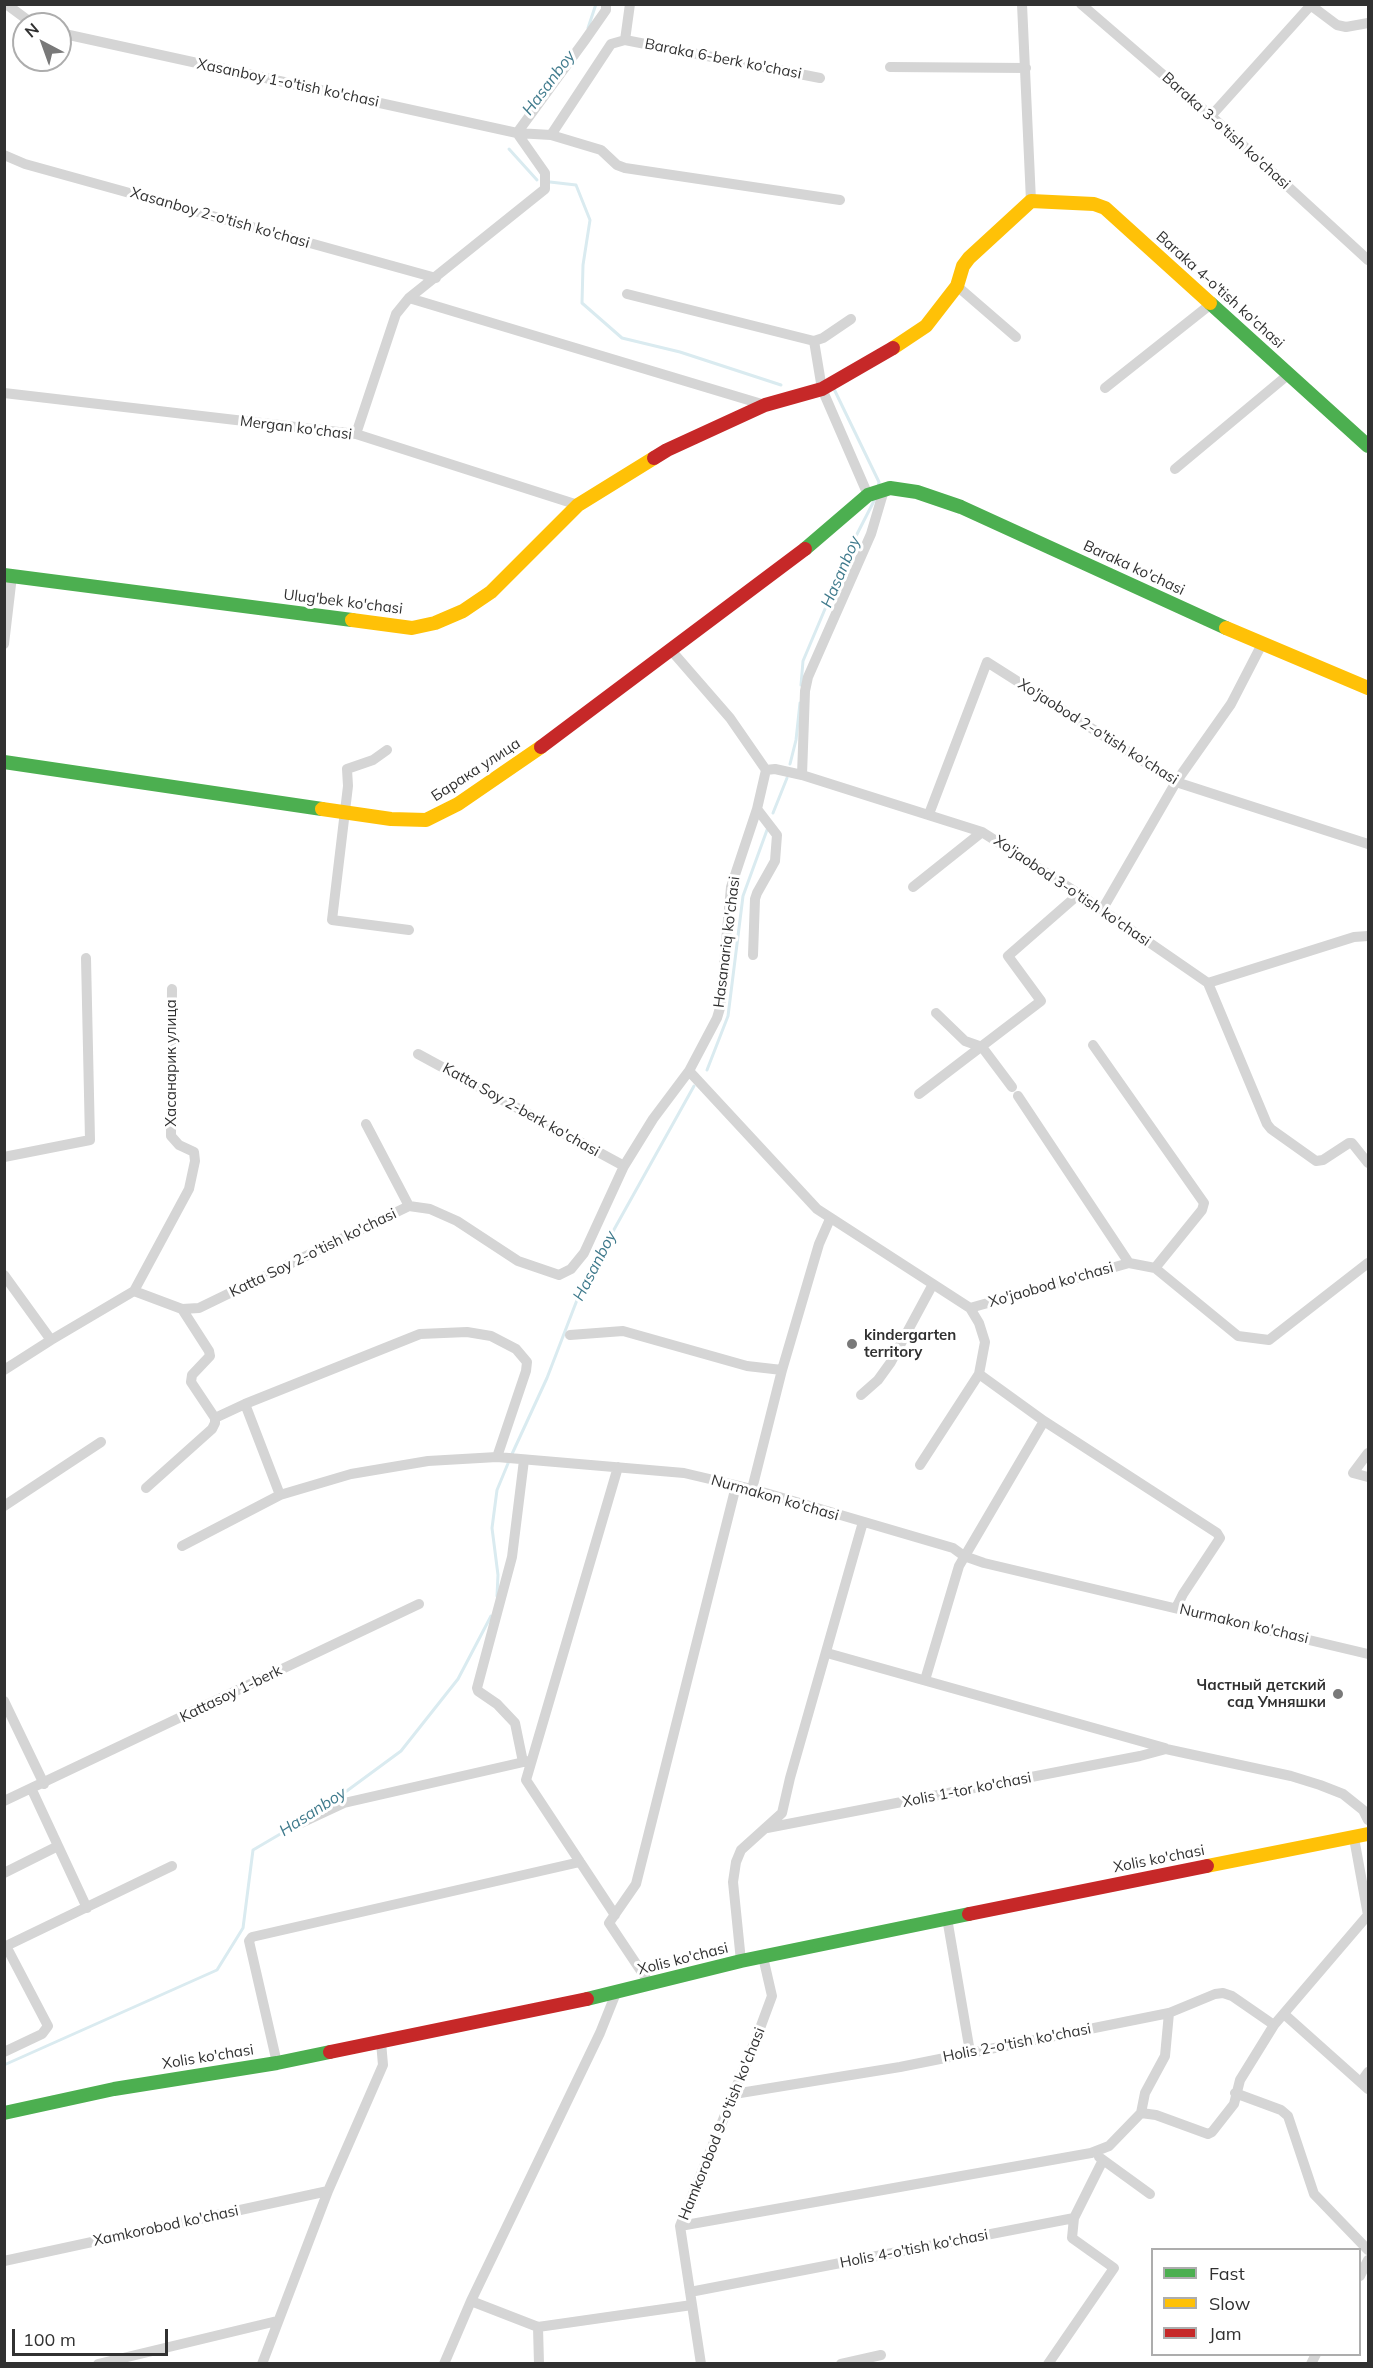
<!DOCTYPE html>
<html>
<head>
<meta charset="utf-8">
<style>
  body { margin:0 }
  #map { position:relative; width:1373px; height:2368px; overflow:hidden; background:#fff; font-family:Mulish,sans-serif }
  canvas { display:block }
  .frame { position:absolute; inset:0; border:6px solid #313131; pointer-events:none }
  .legend { position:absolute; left:1151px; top:2248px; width:210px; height:108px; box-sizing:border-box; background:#fff; border:2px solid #adadad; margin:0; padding:8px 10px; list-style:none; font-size:18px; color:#313131 }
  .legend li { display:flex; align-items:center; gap:12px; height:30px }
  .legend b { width:30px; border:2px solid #adadad }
  .north { position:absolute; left:12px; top:12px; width:60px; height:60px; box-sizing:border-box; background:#fff; border:2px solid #adadad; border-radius:50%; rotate:319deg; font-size:16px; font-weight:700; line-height:24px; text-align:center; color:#313131 }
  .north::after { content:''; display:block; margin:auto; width:21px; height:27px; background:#797979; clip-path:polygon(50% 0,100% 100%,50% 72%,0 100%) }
  .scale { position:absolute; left:12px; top:2329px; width:156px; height:27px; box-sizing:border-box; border:3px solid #313131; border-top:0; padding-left:8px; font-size:18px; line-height:21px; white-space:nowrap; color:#313131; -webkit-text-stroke:4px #fff; paint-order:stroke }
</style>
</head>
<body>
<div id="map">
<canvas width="1373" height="2368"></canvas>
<div class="frame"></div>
<ul class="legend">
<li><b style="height:8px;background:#4caf50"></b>Fast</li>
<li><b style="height:8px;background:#ffc107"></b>Slow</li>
<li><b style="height:8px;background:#c62828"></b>Jam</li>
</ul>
<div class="north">N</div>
<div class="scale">100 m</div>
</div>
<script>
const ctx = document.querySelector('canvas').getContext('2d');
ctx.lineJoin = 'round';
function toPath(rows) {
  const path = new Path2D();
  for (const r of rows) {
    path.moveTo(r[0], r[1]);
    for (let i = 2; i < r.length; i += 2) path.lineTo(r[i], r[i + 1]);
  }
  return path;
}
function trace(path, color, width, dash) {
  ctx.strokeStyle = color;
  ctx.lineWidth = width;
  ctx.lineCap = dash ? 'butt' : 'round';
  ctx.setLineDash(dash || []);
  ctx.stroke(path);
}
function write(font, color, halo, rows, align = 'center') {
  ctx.font = font + ' Mulish,sans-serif';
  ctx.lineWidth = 6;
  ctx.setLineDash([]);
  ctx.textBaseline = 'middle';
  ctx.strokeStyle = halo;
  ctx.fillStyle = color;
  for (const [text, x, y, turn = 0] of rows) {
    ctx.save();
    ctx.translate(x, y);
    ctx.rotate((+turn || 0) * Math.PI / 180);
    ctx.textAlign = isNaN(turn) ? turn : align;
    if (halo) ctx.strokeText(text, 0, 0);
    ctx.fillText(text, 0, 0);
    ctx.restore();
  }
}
trace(toPath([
  [588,28,596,4],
  [509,149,537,180],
  [550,182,576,185,590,220,583,265,582,303,622,338,680,352,781,385],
  [834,389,879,482,878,488],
  [801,685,803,661,855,538,876,497],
  [790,764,796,740,800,703],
  [773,813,787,778],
  [707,1070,728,1016,743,896,767,830],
  [512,1454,547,1378,582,1287,694,1086],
  [497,1596,498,1575,492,1528,497,1490,509,1461],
  [325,1807,401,1751,458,1679,491,1616],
  [4,2065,217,1970,243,1928,253,1850,299,1823]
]), '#daebf0', 3);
trace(toPath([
  [6,4,33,24],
  [1022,4,1031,201],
  [1081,4,1211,116,1368,260],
  [1309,4,1337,25,1346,27,1368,23],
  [60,33,517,133,551,135,601,150,617,165,625,168,840,200],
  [625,40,820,78],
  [890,67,1026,68],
  [1211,116,1311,5],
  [517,133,585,40,606,10,606,4],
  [551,135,611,44,625,40,630,4],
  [4,155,25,164,436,278],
  [957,286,1016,337],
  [627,294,814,341,823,338,851,319],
  [409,298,765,405],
  [814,341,822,389,868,495],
  [1105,388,1211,304],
  [4,393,356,434,578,505],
  [356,434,396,314,409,298,545,189,545,173,517,133],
  [1175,469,1289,374],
  [4,644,12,576],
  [387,750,373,760,347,769,348,786,332,920,409,930],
  [766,770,775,769,802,775,982,832,1079,894,1208,983,1267,1124,1271,1129,1316,1161,1323,1160,1349,1143,1352,1143,1368,1163],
  [802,775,805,691,808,677,871,534,884,490],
  [929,814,987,662,1176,782,1368,844],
  [913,887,982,832],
  [1102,910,1176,782,1231,704,1262,644],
  [753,955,755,899,757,893,775,861,777,835,757,809],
  [1208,983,1354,937,1368,936],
  [936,1013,965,1041,982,1047,1012,1087],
  [1093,1045,1204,1203,1202,1210,1155,1268],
  [418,1054,624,1166],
  [689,1071,817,1209,970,1308,979,1323,985,1342,979,1374,1044,1421,1217,1533,1220,1538,1183,1594,1176,1608],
  [919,1094,1041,1001,1008,956,1079,894],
  [1018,1096,1129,1263],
  [366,1124,409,1206],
  [4,1157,90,1140,86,958],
  [4,1275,51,1340],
  [134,1291,182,1309,199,1308,409,1206,430,1209,457,1221,518,1261,559,1275,571,1269,584,1253,624,1166,653,1119,689,1071,717,1018,720,1008,731,887,757,809,766,770,730,718,670,649],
  [134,1291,189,1189,195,1161,194,1152,179,1145,171,1136,172,989],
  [970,1308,1129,1263,1155,1268,1238,1336,1269,1340,1368,1263],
  [182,1309,209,1351,210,1356,192,1375,191,1382,215,1418,245,1404,280,1495],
  [570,1335,623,1331,747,1366,782,1370],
  [4,1370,51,1340,134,1291],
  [861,1395,878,1380,891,1362,933,1284],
  [245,1404,420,1334,467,1332,491,1336,516,1349,527,1362,526,1371,497,1457],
  [1368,1453,1353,1473,1368,1477],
  [920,1465,979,1374],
  [146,1488,212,1429,215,1423,215,1418],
  [752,1489,782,1370,819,1244,830,1219],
  [4,1506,101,1442],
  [182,1546,280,1495,351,1474,428,1461,497,1457,684,1473,752,1489,953,1548,964,1556,984,1563,1368,1654],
  [827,1653,1165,1748],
  [925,1680,959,1566,1044,1421],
  [4,1701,44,1784],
  [523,1762,515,1723,497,1704,478,1691,477,1688,512,1557,524,1460],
  [32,1790,87,1908],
  [4,1801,419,1604],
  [301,1823,344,1803,528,1761],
  [767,1828,1140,1756,1166,1749,1291,1776,1320,1785,1343,1794,1363,1810,1368,1820],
  [4,1873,58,1846],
  [615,1915,526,1780,618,1467],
  [947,1918,970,2052],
  [4,1947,172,1866],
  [741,1961,733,1882,736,1862,741,1850,782,1813,790,1778,863,1522],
  [649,1983,609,1923,636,1884,736,1486],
  [1284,2014,1368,2089],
  [4,2052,42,2034,48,2026,6,1946],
  [277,2063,249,1941,252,1937,580,1862],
  [1361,2082,1368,2072],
  [1235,2093,1281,2110,1288,2116,1314,2194,1368,2250],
  [734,2094,900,2067,1169,2013,1215,1994,1223,1993,1232,1996,1274,2025],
  [1141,2113,1156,2115,1208,2134,1212,2132,1234,2104,1240,2080,1274,2025,1368,1915,1354,1838],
  [1099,2157,1150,2194],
  [680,2226,1091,2153,1109,2146,1141,2113,1145,2093,1165,2056,1169,2013],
  [4,2261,328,2191],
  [1360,2276,1368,2260],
  [690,2292,1074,2218,1103,2160],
  [471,2301,538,2327,539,2364],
  [538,2327,692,2305],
  [98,2364,277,2321],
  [262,2364,328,2191,383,2065,381,2042],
  [444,2364,471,2301,600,2033,616,1993],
  [701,2364,680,2226,759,2031,772,1996,763,1957],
  [841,2364,881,2355],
  [1048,2364,1114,2268,1072,2238,1074,2218],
  [1311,2364,1316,2354]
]), '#d5d5d5', 10);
trace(toPath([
  [1210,303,1368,446],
  [805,549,868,495,890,488,917,492,961,507,1226,628],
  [4,575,352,620],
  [4,762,322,809],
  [587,1999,741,1961,969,1914],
  [4,2113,114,2089,277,2063,330,2052]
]), '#4caf50', 14);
trace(toPath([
  [893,348,926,326,957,286,963,266,969,258,1031,201,1094,204,1105,208,1210,303],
  [352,620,412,628,435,623,463,611,491,592,578,505,654,458],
  [1226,628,1368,688],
  [322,809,391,819,426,820,458,804,541,747],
  [1207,1866,1368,1834]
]), '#ffc107', 14);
trace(toPath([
  [654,458,667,450,765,405,822,389,893,348],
  [541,747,805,549],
  [969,1914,1207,1866],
  [330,2052,587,1999]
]), '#c62828', 14);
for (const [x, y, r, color] of [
  [852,1344,6,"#797979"],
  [1338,1694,6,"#797979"]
]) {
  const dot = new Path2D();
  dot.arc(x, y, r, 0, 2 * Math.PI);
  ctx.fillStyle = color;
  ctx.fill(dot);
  trace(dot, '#fff', 2);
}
write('15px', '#313131', '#fff', [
  ["Baraka 6-berk ko'chasi",723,59,11],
  ["Xasanboy 1-o'tish ko'chasi",288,83,12],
  ["Baraka 3-o'tish ko'chasi",1226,131,42],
  ["Xasanboy 2-o'tish ko'chasi",220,218,16],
  ["Baraka 4-o'tish ko'chasi",1220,290,42],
  ["Mergan ko'chasi",296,428,7],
  ["Baraka ko'chasi",1134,568,25],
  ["Ulug'bek ko'chasi",343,602,7],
  ["Xo'jaobod 2-o'tish ko'chasi",1098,732,32],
  ["Барака улица",476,770,-33],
  ["Xo'jaobod 3-o'tish ko'chasi",1072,891,34],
  ["Hasanariq ko'chasi",727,942,-83],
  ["Хасанарик улица",171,1063,-90],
  ["Katta Soy 2-berk ko'chasi",521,1110,29],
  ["Katta Soy 2-o'tish ko'chasi",313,1253,-26],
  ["Xo'jaobod ko'chasi",1051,1285,-16],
  ["Nurmakon ko'chasi",775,1498,16],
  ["Nurmakon ko'chasi",1244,1624,13],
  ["Kattasoy 1-berk",231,1694,-26],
  ["Xolis 1-tor ko'chasi",967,1790,-11],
  ["Xolis ko'chasi",1159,1859,-11],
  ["Xolis ko'chasi",683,1959,-14],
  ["Holis 2-o'tish ko'chasi",1017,2043,-11],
  ["Xolis ko'chasi",208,2057,-9],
  ["Hamkorobod 9-o'tish ko'chasi",722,2124,-68],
  ["Xamkorobod ko'chasi",166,2226,-12],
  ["Holis 4-o'tish ko'chasi",914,2249,-11]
]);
write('bold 15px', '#313131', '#fff', [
  ["kindergarten",864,1335],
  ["territory",864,1352],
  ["Частный детский",1326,1685,"right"],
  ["сад Умняшки",1326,1702,"right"]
], 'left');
write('italic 16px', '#3f7a8c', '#fff', [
  ["Hasanboy",549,83,-53],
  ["Hasanboy",841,572,-67],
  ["Hasanboy",595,1266,-63],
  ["Hasanboy",313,1812,-33]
]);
</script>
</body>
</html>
